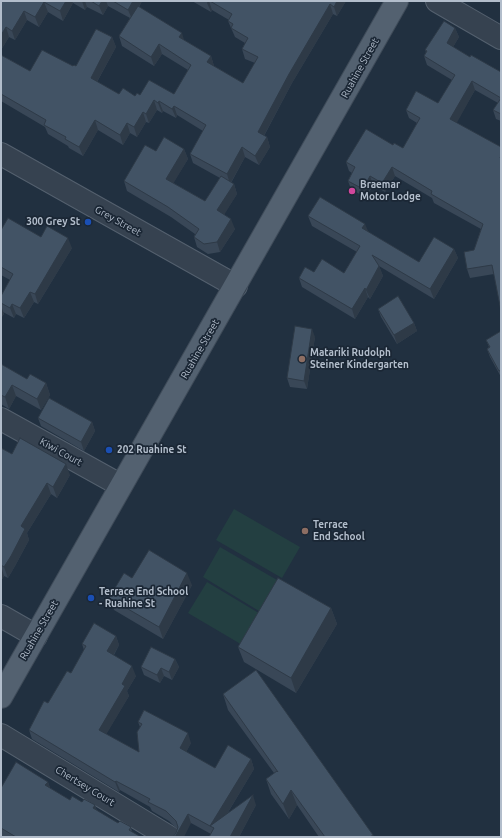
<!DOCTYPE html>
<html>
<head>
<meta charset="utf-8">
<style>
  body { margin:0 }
  #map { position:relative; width:502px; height:838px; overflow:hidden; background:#213040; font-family:Ubuntu,sans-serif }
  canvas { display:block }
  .frame { position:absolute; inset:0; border:2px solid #b2bdcb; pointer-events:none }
</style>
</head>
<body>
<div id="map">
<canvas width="502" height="838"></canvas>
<div class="frame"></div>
</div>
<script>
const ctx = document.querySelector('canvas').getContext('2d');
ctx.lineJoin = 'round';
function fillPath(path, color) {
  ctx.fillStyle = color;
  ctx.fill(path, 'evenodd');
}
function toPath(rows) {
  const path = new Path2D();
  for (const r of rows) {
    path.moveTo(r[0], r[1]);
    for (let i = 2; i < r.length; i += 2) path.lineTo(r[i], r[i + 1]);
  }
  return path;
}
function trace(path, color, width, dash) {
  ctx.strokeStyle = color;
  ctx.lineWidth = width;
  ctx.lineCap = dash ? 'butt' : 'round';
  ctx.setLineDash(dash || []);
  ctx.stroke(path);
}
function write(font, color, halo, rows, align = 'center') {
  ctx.font = font + ' Ubuntu,sans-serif';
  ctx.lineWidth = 3.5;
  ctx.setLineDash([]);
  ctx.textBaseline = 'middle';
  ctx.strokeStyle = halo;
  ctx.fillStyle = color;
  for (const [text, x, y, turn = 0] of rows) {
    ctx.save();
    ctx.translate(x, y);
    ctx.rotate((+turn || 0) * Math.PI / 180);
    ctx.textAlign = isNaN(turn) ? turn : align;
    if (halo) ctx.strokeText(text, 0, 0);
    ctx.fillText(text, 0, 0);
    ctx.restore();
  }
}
fillPath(toPath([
  [234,509,300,547,282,578,216,540],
  [220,547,277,580,259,611,203,577],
  [207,582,262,615,244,646,188,613]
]), '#233f41');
const minor = toPath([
  [437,1,501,38],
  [1,154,236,286],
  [1,419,120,485],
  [1,616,36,636],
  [1,735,169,837]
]);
const major = toPath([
  [1,697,397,1]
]);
trace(minor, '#54606e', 24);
trace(major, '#3f4b59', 24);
trace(minor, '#364250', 22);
trace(major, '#536170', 22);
fillPath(toPath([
  [2,1,142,1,139,7,184,40,211,56,214,66,243,83,255,63,245,59,242,49,245,43,235,37,228,21,229,20,212,10,211,12,192,1,346,1,337,16,333,14,292,83,264,136,267,137,270,147,259,165,245,157,231,183,234,184,237,194,224,214,235,229,220,252,208,254,197,247,194,237,195,234,171,217,127,191,124,181,156,151,184,149,188,159,173,183,205,201,220,178,193,163,190,154,203,131,177,115,176,118,163,111,162,113,157,110,149,123,146,122,137,137,130,133,123,145,98,130,83,156,69,148,68,146,48,134,45,127,1,101,1,55,30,71,76,66,112,37,116,47,97,82,119,94,135,96,174,94,188,70,162,54,154,66,122,46,119,36,130,18,108,6,103,15,87,7,85,10,73,3,63,21,48,12,39,27,27,20,15,40,9,37,1,50,1,3],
  [455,28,459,37,453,47,470,57,501,72,501,121,496,119,493,110,498,103,475,90,456,123,501,147,494,274,470,278,467,269,474,250,481,229,434,203,432,198,395,176,385,192,373,185,366,198,351,189,348,181,352,173,349,171,346,162,393,145,403,148,417,123,409,118,406,110,438,103,452,80,427,65,424,56,426,52,425,50],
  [308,216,368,232,419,262,454,249,458,258,434,299,379,266,383,276,370,299,368,297,355,319,302,287,299,278,314,272,344,273,357,252,312,226],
  [1,230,41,237,72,248,38,304,34,302,24,318,16,314,14,318,3,312,4,314,1,318,1,296,10,280,1,275],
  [378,309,414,323,417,331,397,344,381,317],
  [501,331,501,377,490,357,487,349,489,347,486,340],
  [315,337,307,389,290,387,287,378],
  [1,364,27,379,46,383,50,395,41,410,16,396,9,409,1,404],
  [38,418,92,422,95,431,84,451,41,426],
  [1,448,12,454,70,475,57,498,51,494,27,533,29,540,15,566,8,578,4,576,1,581],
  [132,578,192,585,163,639,114,610,109,598],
  [331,608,337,624,296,693,244,662,238,647],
  [116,636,119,645,114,655,136,676,127,691,129,696,106,734,139,752,140,727,138,722,191,743,186,752,215,768,251,759,254,769,227,814,256,805,239,837,209,837,211,834,191,823,176,833,177,829,169,821,152,811,150,807,120,790,119,792,32,739,29,730,71,673,84,650,82,644],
  [175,659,179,667,172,680,164,676,160,683,144,675,141,667],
  [223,694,373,835,374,837,319,837,297,805,289,819,271,794,266,779,274,773,228,710],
  [48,782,50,788,70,800,82,802,95,805,97,811,118,823,131,827,132,832,141,837,3,837,1,836,1,788]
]), '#394757');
fillPath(toPath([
  [66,1,72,1,73,3,63,21,60,11],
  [82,1,85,1,87,7,85,10],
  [102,1,106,1,108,6,103,15,99,6],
  [133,1,142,1,132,19,128,10],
  [208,1,209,1,212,10,211,12,207,3],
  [337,1,346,1,337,16,334,7],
  [44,2,48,12,39,27,35,17],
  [330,4,333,14,292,83,261,141,258,132,289,74],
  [24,11,27,20,15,40,12,31],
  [6,27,9,37,1,50,1,35],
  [455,28,459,37,450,52,447,43],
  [182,33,185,43,179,37],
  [112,37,116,47,94,87,91,78],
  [159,44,162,54,154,66,151,57],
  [211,56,214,66,210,72,207,62],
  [472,81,475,90,454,128,450,119],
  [154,100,157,110,149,123,146,114],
  [159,101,163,111,162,113,158,103],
  [174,106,177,115,176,118,172,109],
  [143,112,146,122,137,137,134,127],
  [95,120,98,130,83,156,79,147],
  [127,123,130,133,123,145,120,135],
  [267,137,270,147,259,165,255,156],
  [242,147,245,157,230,184,227,174],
  [184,149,188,159,170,189,166,179],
  [392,167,395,176,385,192,382,183],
  [370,176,373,185,366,198,363,189],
  [234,184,237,194,221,220,217,210],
  [231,219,235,229,220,252,217,242],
  [365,224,369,233,362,228],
  [68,238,72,248,38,304,35,294],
  [454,249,458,258,434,299,430,289],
  [379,266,383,276,370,299,366,290],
  [365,288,368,297,355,319,352,309],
  [30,292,34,302,24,318,20,308],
  [12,304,16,314,14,318,10,308],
  [1,306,4,314,1,318],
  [414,323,417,331,397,344,394,335],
  [312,329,315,337,307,389,304,381],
  [46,383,50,395,41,410,37,399],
  [12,385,16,396,9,409,5,397],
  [92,422,95,431,84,451,81,442],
  [66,464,70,475,57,498,53,487],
  [47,483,51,494,27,533,29,540,15,566,8,578,4,567,21,526],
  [1,566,4,576,1,581],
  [187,573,192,585,163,639,159,627],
  [331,608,337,624,296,693,291,678],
  [116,636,119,645,110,661,107,651],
  [175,659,179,667,172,680,169,672],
  [132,666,136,676,127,691,129,696,103,740,99,730,122,684],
  [161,668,164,676,160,683,157,675],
  [188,733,191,743,183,758,180,748],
  [251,759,254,769,216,832,214,828,210,826,214,836,210,826],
  [116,781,120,790,119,792,115,782],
  [48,782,51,791,45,785],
  [291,790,297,805,289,819,283,804],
  [253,795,256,805,239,837,230,837],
  [95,805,98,815,93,808],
  [188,814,191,823,184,837,175,837]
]), '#2e3a47');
const building = toPath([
  [2,1,66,1,60,11,44,2,35,17,24,11,12,31,6,27,1,35,1,3,2,1],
  [91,1,102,1,99,6,91,1],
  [113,1,133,1,128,10,113,1],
  [210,1,337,1,334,7,330,4,289,74,258,132,267,137,255,156,242,147,227,174,190,154,206,125,174,106,172,109,159,101,158,103,154,100,146,114,143,112,134,127,127,123,120,135,95,120,79,147,65,139,66,137,44,125,46,120,1,94,1,55,30,71,42,50,73,66,74,65,76,66,96,29,112,37,91,78,119,94,123,88,135,96,137,93,140,95,149,80,174,94,191,65,159,44,151,57,119,36,138,6,182,33,179,37,211,56,207,62,243,83,258,57,242,49,248,38,231,28,233,24,228,21,232,14,210,1],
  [444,21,455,28,447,43,470,57,471,55,501,72,501,114,493,110,501,98,472,81,450,119,501,147,501,155,500,158,501,158,501,311,492,265,467,269,464,252,474,250,483,224,431,194,432,191,392,167,382,183,370,176,363,189,348,181,355,167,346,162,366,129,393,145,394,143,403,148,420,118,406,110,416,91,438,103,455,75,424,56,427,51,425,50,444,21],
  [164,137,184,149,166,179,205,201,221,176,234,184,217,210,231,219,217,242,204,244,194,237,199,229,168,207,124,181,145,145,156,151,164,137],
  [320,197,365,224,362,228,419,262,434,237,454,249,430,289,372,255,379,266,366,290,365,288,352,309,299,278,305,267,314,272,322,259,344,273,360,246,308,216,320,197],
  [8,218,41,237,47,226,68,238,35,294,30,292,20,308,12,304,10,308,1,303,1,296,13,274,1,267,1,230,8,218],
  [398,296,414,323,394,335,378,309,398,296],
  [295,326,312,329,304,381,287,378,295,326],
  [501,331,501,370,499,371,487,349,490,347,486,340,501,331],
  [1,364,27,379,30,374,46,383,37,399,12,385,5,397,1,395,1,364],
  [49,398,92,422,81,442,38,418,49,398],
  [20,438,66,464,53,487,47,483,21,526,25,529,11,556,4,567,1,565,1,448,12,454,20,438],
  [149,550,187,573,159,627,109,598,124,573,132,578,149,550],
  [278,578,331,608,291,678,238,647,278,578],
  [94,623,116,636,107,651,132,666,122,684,125,686,99,730,139,752,137,732,142,724,138,722,144,710,188,733,180,748,215,768,228,745,251,759,210,826,188,814,175,837,173,837,176,833,178,827,176,821,166,811,148,802,150,799,116,781,115,782,29,730,44,701,48,703,67,671,71,673,86,646,82,644,94,623],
  [151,647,175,659,169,672,161,668,157,675,141,667,151,647],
  [256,670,373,835,370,837,325,837,291,790,283,804,266,779,277,771,278,772,223,694,256,670],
  [16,762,48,782,45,785,70,800,72,796,82,802,84,799,95,805,93,808,118,823,120,821,131,827,129,830,141,837,16,837,1,828,1,788,16,762],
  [253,795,230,837,209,837,214,828,210,826,253,795]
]);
fillPath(building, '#425365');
trace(building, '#2e3a47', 1);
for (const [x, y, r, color] of [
  [352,191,4,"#d1479c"],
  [88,222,4,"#1a4fb4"],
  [302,359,4,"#8d6e63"],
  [109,450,4,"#1a4fb4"],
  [305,531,4,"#8d6e63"],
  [91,598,4,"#1a4fb4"]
]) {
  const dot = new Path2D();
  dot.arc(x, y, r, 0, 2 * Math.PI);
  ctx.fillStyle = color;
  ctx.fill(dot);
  trace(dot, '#1b2735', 1.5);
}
write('10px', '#b2bdcb', '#1b2735', [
  ["Ruahine Street",360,68,-61],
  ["Grey Street",118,221,29],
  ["Ruahine Street",200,349,-60],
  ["Kiwi Court",61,452,29],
  ["Ruahine Street",39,630,-60],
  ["Chertsey Court",85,786,31]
]);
write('bold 10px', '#b2bdcb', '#1b2735', [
  ["Braemar",360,185],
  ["Motor Lodge",360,197],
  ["300 Grey St",80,222,"right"],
  ["Matariki Rudolph",310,353],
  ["Steiner Kindergarten",310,365],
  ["202 Ruahine St",117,450],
  ["Terrace",313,525],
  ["End School",313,537],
  ["Terrace End School",99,592],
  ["- Ruahine St",99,604]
], 'left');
</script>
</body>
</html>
